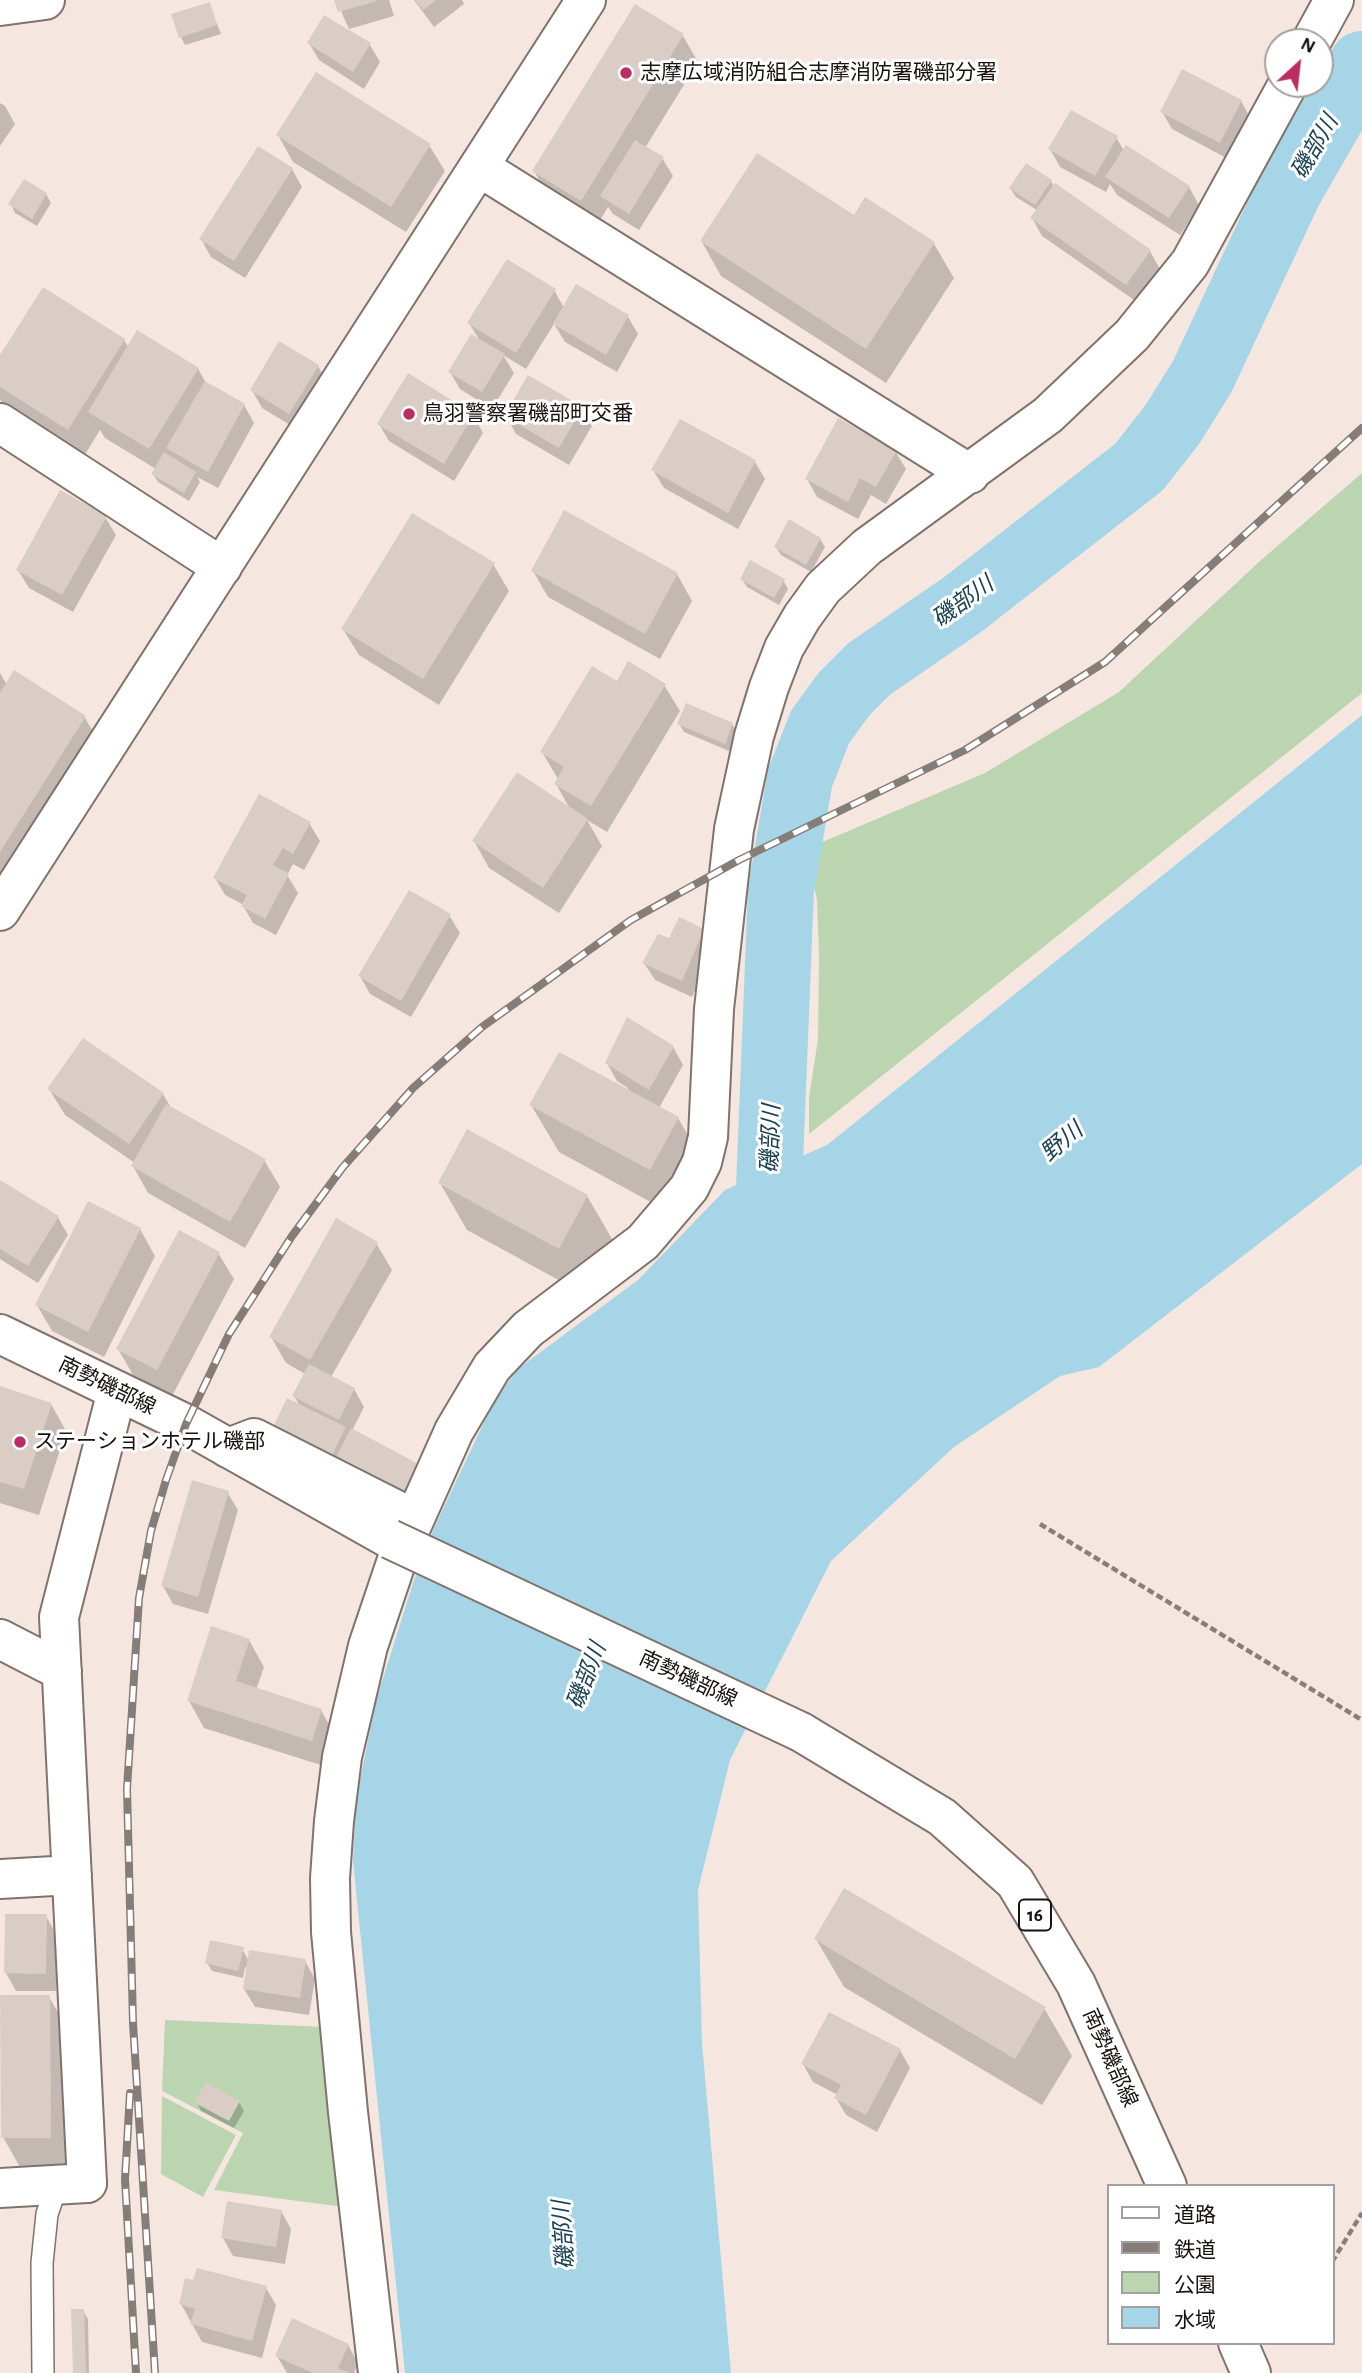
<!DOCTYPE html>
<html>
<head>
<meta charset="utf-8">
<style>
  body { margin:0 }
  #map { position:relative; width:1362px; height:2373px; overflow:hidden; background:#f5e7df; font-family:"Alegreya Sans","Noto Sans JP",sans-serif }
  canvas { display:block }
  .legend { position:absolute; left:1107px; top:2184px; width:228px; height:161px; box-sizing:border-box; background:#fff; border:2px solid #a2a09f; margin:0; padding:9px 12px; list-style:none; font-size:21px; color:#17120f }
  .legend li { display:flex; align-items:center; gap:14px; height:35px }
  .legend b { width:35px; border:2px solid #a2a09f }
  .north { position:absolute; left:1264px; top:28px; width:70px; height:70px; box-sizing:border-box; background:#fff; border:2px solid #a2a09f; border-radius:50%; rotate:27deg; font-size:19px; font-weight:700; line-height:28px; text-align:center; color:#17120f }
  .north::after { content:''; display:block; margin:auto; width:24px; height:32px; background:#ba2e64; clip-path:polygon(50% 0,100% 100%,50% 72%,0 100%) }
</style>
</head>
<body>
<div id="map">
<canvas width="1362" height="2373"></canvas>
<ul class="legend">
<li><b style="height:9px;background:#fff"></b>道路</li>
<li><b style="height:9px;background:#877d78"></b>鉄道</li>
<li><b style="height:19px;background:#bcd5b1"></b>公園</li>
<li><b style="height:19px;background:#a5d5e7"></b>水域</li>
</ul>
<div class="north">N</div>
</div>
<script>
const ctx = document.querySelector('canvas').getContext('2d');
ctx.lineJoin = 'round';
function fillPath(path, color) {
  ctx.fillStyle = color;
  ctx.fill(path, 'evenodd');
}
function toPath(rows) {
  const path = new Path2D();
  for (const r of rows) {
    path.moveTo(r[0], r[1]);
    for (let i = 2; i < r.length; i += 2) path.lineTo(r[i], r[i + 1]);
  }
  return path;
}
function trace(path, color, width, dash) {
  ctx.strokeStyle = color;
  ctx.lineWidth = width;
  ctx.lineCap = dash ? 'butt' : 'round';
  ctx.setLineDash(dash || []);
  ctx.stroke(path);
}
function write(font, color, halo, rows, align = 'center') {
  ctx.font = font + ' "Alegreya Sans","Noto Sans JP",sans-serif';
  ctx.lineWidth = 6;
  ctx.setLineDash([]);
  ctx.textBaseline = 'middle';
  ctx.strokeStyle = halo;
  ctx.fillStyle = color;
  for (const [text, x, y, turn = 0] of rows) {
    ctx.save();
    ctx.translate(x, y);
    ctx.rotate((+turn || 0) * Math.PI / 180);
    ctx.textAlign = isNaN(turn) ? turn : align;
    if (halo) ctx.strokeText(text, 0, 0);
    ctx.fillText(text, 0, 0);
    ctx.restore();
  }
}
fillPath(toPath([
  [1362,473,1362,693,809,1134,809,1098,818,1039,819,955,817,900,806,849,985,773,1119,692,1260,561],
  [165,2020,325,2027,344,2207,214,2190,243,2133,162,2091],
  [162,2096,236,2135,203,2197,161,2174]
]), '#bcd5b1');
fillPath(toPath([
  [1362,715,1362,1164,1099,1367,1060,1376,954,1447,831,1561,730,1760,698,1890,702,2043,731,2373,405,2373,353,1861,356,1800,376,1701,413,1583,434,1528,495,1399,519,1368,638,1280,725,1190,827,1145]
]), '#a5d5e7');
fillPath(toPath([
  [336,0,389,0,394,16,349,29],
  [414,0,462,0,464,4,434,27],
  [209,4,221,34,185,45,181,37],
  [325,17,370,45,380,62,364,89,319,60,309,43],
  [683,36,698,62,645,148,662,158,673,176,639,230,613,214,608,207,596,227,549,197,534,171],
  [1241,101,1251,119,1230,160,1172,129,1162,112],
  [0,103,5,106,15,124,0,146],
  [278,135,429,145,445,171,406,232,293,162],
  [1116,137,1124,151,1189,187,1199,205,1180,235,1117,195,1110,184,1106,192,1060,167,1050,149],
  [292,169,302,187,245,278,211,257,201,239],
  [1051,181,1054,187,1150,251,1160,269,1137,302,1042,236,1032,218,1037,210,1016,197,1011,189],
  [46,194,51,203,37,226,15,213,11,204],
  [854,218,934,244,954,278,886,383,721,276,702,242],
  [554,290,564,308,628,317,638,334,617,372,565,342,554,324,526,369,503,355,514,373,492,409,460,389,450,372,480,341,469,323],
  [124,340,129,348,198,369,206,383,244,405,254,423,218,488,197,477,200,482,189,501,158,482,153,474,156,469,105,438,100,430,84,456,3,404,0,399,0,359],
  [318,366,328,384,300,431,262,408,252,390],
  [581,408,592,426,569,465,516,434,506,416],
  [473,415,483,433,454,481,389,441,379,424],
  [895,451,906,469,886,504,871,495,858,519,817,497,807,479],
  [755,462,765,479,738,529,664,488,653,470],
  [105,517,116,535,73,612,29,588,18,570],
  [820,539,825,547,811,572,781,555,776,547],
  [493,564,509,591,439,705,359,655,343,629],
  [533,571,677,574,692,601,660,659,548,597],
  [742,579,783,580,788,589,779,605,747,587],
  [0,673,7,685,85,718,105,752,0,917],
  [617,683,664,685,680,711,607,832,587,820,602,846,559,913,489,868,474,841,570,809,556,784,558,779,542,752],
  [679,724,732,724,737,733,729,751,684,732],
  [309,823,320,841,304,870,293,864,287,875,298,893,276,935,253,923,242,904,225,895,215,878],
  [449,915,460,933,411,1017,370,994,360,976],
  [703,930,713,948,692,997,655,980,644,963],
  [673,1047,683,1065,659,1108,678,1118,706,1166,678,1217,559,1152,531,1105,627,1090,628,1088,617,1081,607,1063],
  [49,1089,163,1094,171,1108,264,1160,280,1187,245,1248,148,1193,133,1166,135,1163,65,1115],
  [0,1182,58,1218,68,1235,38,1283,0,1259],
  [440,1183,587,1196,615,1244,586,1295,467,1230],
  [140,1229,155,1256,104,1357,52,1331,37,1305],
  [376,1243,392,1270,331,1377,354,1389,364,1407,352,1431,425,1469,422,1512,345,1482,294,1396,305,1374,286,1363,271,1337],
  [218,1253,234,1279,172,1396,133,1375,118,1349],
  [0,1388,51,1404,66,1431,39,1515,0,1503],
  [227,1492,238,1510,208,1614,173,1604,163,1586],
  [249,1640,264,1667,256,1690,321,1710,336,1737,327,1767,204,1728,189,1701],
  [46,1916,56,1934,56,1991,16,1991,6,1973],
  [816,1939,1044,2008,1072,2056,1042,2105,844,1987],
  [242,1949,249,1961,305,1961,315,1979,309,2015,255,2007,244,1989,248,1968,245,1967,243,1978,212,1971,207,1963],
  [49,1997,77,2045,77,2185,30,2185,3,2137],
  [900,2050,910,2068,877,2132,846,2115,836,2098,838,2095,813,2082,803,2064],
  [239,2102,244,2111,234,2128,201,2111,197,2103],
  [281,2211,291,2229,285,2264,233,2256,223,2238],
  [266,2288,276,2305,262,2358,202,2342,181,2304],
  [83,2311,88,2319,89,2373,75,2373],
  [348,2345,358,2363,354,2373,287,2373,277,2356]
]), '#0003');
trace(toPath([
  [766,1262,781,890,800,778,820,727,844,694,869,669,962,605,1139,467,1172,425,1202,377,1289,191,1362,64]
]), '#a5d5e7', 66);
fillPath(toPath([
  [334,0,376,0,377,1,338,12],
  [415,0,436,0,423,10],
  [210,2,217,25,179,38,171,14],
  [635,4,684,34,581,201,532,171],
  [324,15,371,43,353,72,307,43],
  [1182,69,1242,100,1220,143,1160,112],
  [316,72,431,144,391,207,276,135],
  [1071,110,1118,136,1095,176,1048,149],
  [635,140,664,157,629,214,600,196],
  [1126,145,1190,186,1169,218,1105,177],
  [258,146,293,168,234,261,199,239],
  [757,153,854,215,865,197,935,242,866,349,700,241],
  [1026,163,1052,180,1035,205,1009,188],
  [24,179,47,193,32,219,8,204],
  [1055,183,1151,250,1126,285,1030,218],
  [507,259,556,289,516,353,467,323],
  [576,284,629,315,606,355,553,324],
  [43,287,125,339,68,430,0,387,0,355],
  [137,330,199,368,149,449,88,412],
  [471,334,505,354,482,392,448,372],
  [279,341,319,365,289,414,250,390],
  [408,373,474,414,444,464,377,424],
  [528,375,583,407,559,448,504,416],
  [205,381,245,404,208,472,166,448],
  [838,418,897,450,876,487,860,478,848,502,805,479],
  [680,419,756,460,728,513,651,470],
  [164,452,196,472,184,493,151,474],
  [60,490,107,516,62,595,16,570],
  [564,510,678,573,645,634,531,571],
  [412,513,495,563,423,679,341,629],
  [789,519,821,538,806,565,774,547],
  [750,560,785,579,774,598,740,579],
  [628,661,666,684,591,806,554,784,564,767,540,752,592,666,617,681],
  [14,670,86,716,0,852,0,693],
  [686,703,733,723,725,744,677,724],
  [517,772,588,819,543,888,472,841],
  [259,794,311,822,293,854,283,848,273,865,289,874,265,919,241,906,247,895,213,878],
  [409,890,451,914,401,1001,358,976],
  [679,917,704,929,682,981,642,963,658,934,669,938],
  [627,1017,674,1046,649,1090,605,1063],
  [83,1038,164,1093,129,1144,47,1089],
  [559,1052,679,1117,650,1170,529,1105],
  [166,1104,266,1159,230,1222,131,1166],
  [467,1129,588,1195,559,1249,438,1183],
  [0,1180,59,1216,28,1266,0,1249],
  [88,1201,141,1228,88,1332,35,1305],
  [336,1218,378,1242,310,1360,269,1337],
  [179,1230,220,1252,157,1370,116,1349],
  [309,1364,355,1388,339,1420,292,1396],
  [0,1386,52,1403,24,1489,0,1482],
  [287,1398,346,1427,329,1461,270,1433],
  [351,1428,426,1468,412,1495,398,1488,393,1496,332,1465],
  [192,1480,229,1491,198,1597,161,1586],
  [211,1626,250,1639,236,1681,322,1709,312,1741,187,1701],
  [844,1888,1046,2007,1015,2059,814,1939],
  [5,1914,47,1914,46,1974,4,1973],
  [210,1940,244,1947,238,1971,205,1963],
  [249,1950,306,1959,300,1998,243,1989],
  [0,1995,50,1995,51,2138,1,2138],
  [829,2012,901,2049,866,2115,834,2098,841,2085,801,2064],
  [205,2082,240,2101,229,2121,195,2103],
  [227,2201,282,2210,276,2247,221,2238],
  [197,2268,267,2286,252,2341,190,2324,195,2309,179,2304,185,2278,193,2280],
  [71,2309,84,2309,86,2373,73,2373],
  [292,2318,349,2344,338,2368,350,2373,313,2373,275,2356]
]), '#dacdc5');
const service = toPath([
  [43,2373,42,2263,47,2214,57,2185]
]);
const minor = toPath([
  [1311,42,1334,0],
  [479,167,970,474],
  [0,423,222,567],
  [228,1448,254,1438,414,1519],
  [0,1639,62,1671],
  [0,1879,72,1875],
  [87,2183,59,1617,117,1391],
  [378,2373,348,2112,331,1932,330,1878,334,1821,342,1757,368,1646,399,1554,454,1431,492,1367,528,1329,643,1242,689,1188,702,1162,708,1137,714,1009,734,829,754,736,769,687,784,648,802,617,823,588,867,547,1048,415,1132,335,1190,263,1288,84]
]);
const tertiary = toPath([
  [0,911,586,0],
  [0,2188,87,2183]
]);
const primary = toPath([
  [0,6,45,0],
  [0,1334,186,1424,390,1539],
  [801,1732,942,1817,1015,1882,1076,1984,1167,2186],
  [1238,2343,1251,2373]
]);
trace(service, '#7f736c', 24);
trace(minor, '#7f736c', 42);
trace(tertiary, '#7f736c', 42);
trace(primary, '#7f736c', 42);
trace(toPath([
  [1040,1524,1362,1720],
  [1332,2262,1362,2213]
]), '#897f7a', 4.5, [7, 3.5]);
trace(service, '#fff', 21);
trace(minor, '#fff', 38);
trace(tertiary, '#fff', 38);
trace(primary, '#fff', 38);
const rail = toPath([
  [130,2093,125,2179,136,2373],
  [155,2373,133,2023,127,1789,139,1598,151,1531,166,1480,186,1424,229,1334,292,1236,343,1167,413,1088,482,1027,631,920,739,860,965,750,1105,662,1362,428]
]);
trace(rail, '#877d78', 8);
trace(rail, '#fff', 5, [16]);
const primaryBridge = toPath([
  [390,1539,801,1732]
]);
trace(primaryBridge, '#7f736c', 42, []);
trace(primaryBridge, '#fff', 38);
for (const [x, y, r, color] of [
  [626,73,7,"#ba2e64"],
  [409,414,7,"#ba2e64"],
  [20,1442,7,"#ba2e64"]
]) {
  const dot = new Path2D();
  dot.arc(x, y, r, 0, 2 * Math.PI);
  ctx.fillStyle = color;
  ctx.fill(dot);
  trace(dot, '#fff', 2.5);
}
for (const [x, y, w] of [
  [1035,1915,32]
]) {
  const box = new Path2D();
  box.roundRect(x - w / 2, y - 15.5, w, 31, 5);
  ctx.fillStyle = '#fff';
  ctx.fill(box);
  trace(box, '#17120f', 2);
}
write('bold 19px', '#17120f', null, [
  ["16",1035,1915]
]);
write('21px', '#17120f', '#fff', [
  ["志摩広域消防組合志摩消防署磯部分署",640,73],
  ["鳥羽警察署磯部町交番",423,414],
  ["ステーションホテル磯部",34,1442]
], 'left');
write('21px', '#17120f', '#fff', [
  ["南勢磯部線",107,1386,26],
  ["南勢磯部線",688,1679,25],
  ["南勢磯部線",1110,2058,66]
]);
write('italic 23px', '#194250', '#fff', [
  ["磯部川",1315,147,-60],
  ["磯部川",963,602,-36],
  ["磯部川",771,1139,-88],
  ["野川",1062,1142,-40],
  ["磯部川",587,1676,-69],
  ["磯部川",564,2235,-94]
]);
</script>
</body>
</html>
